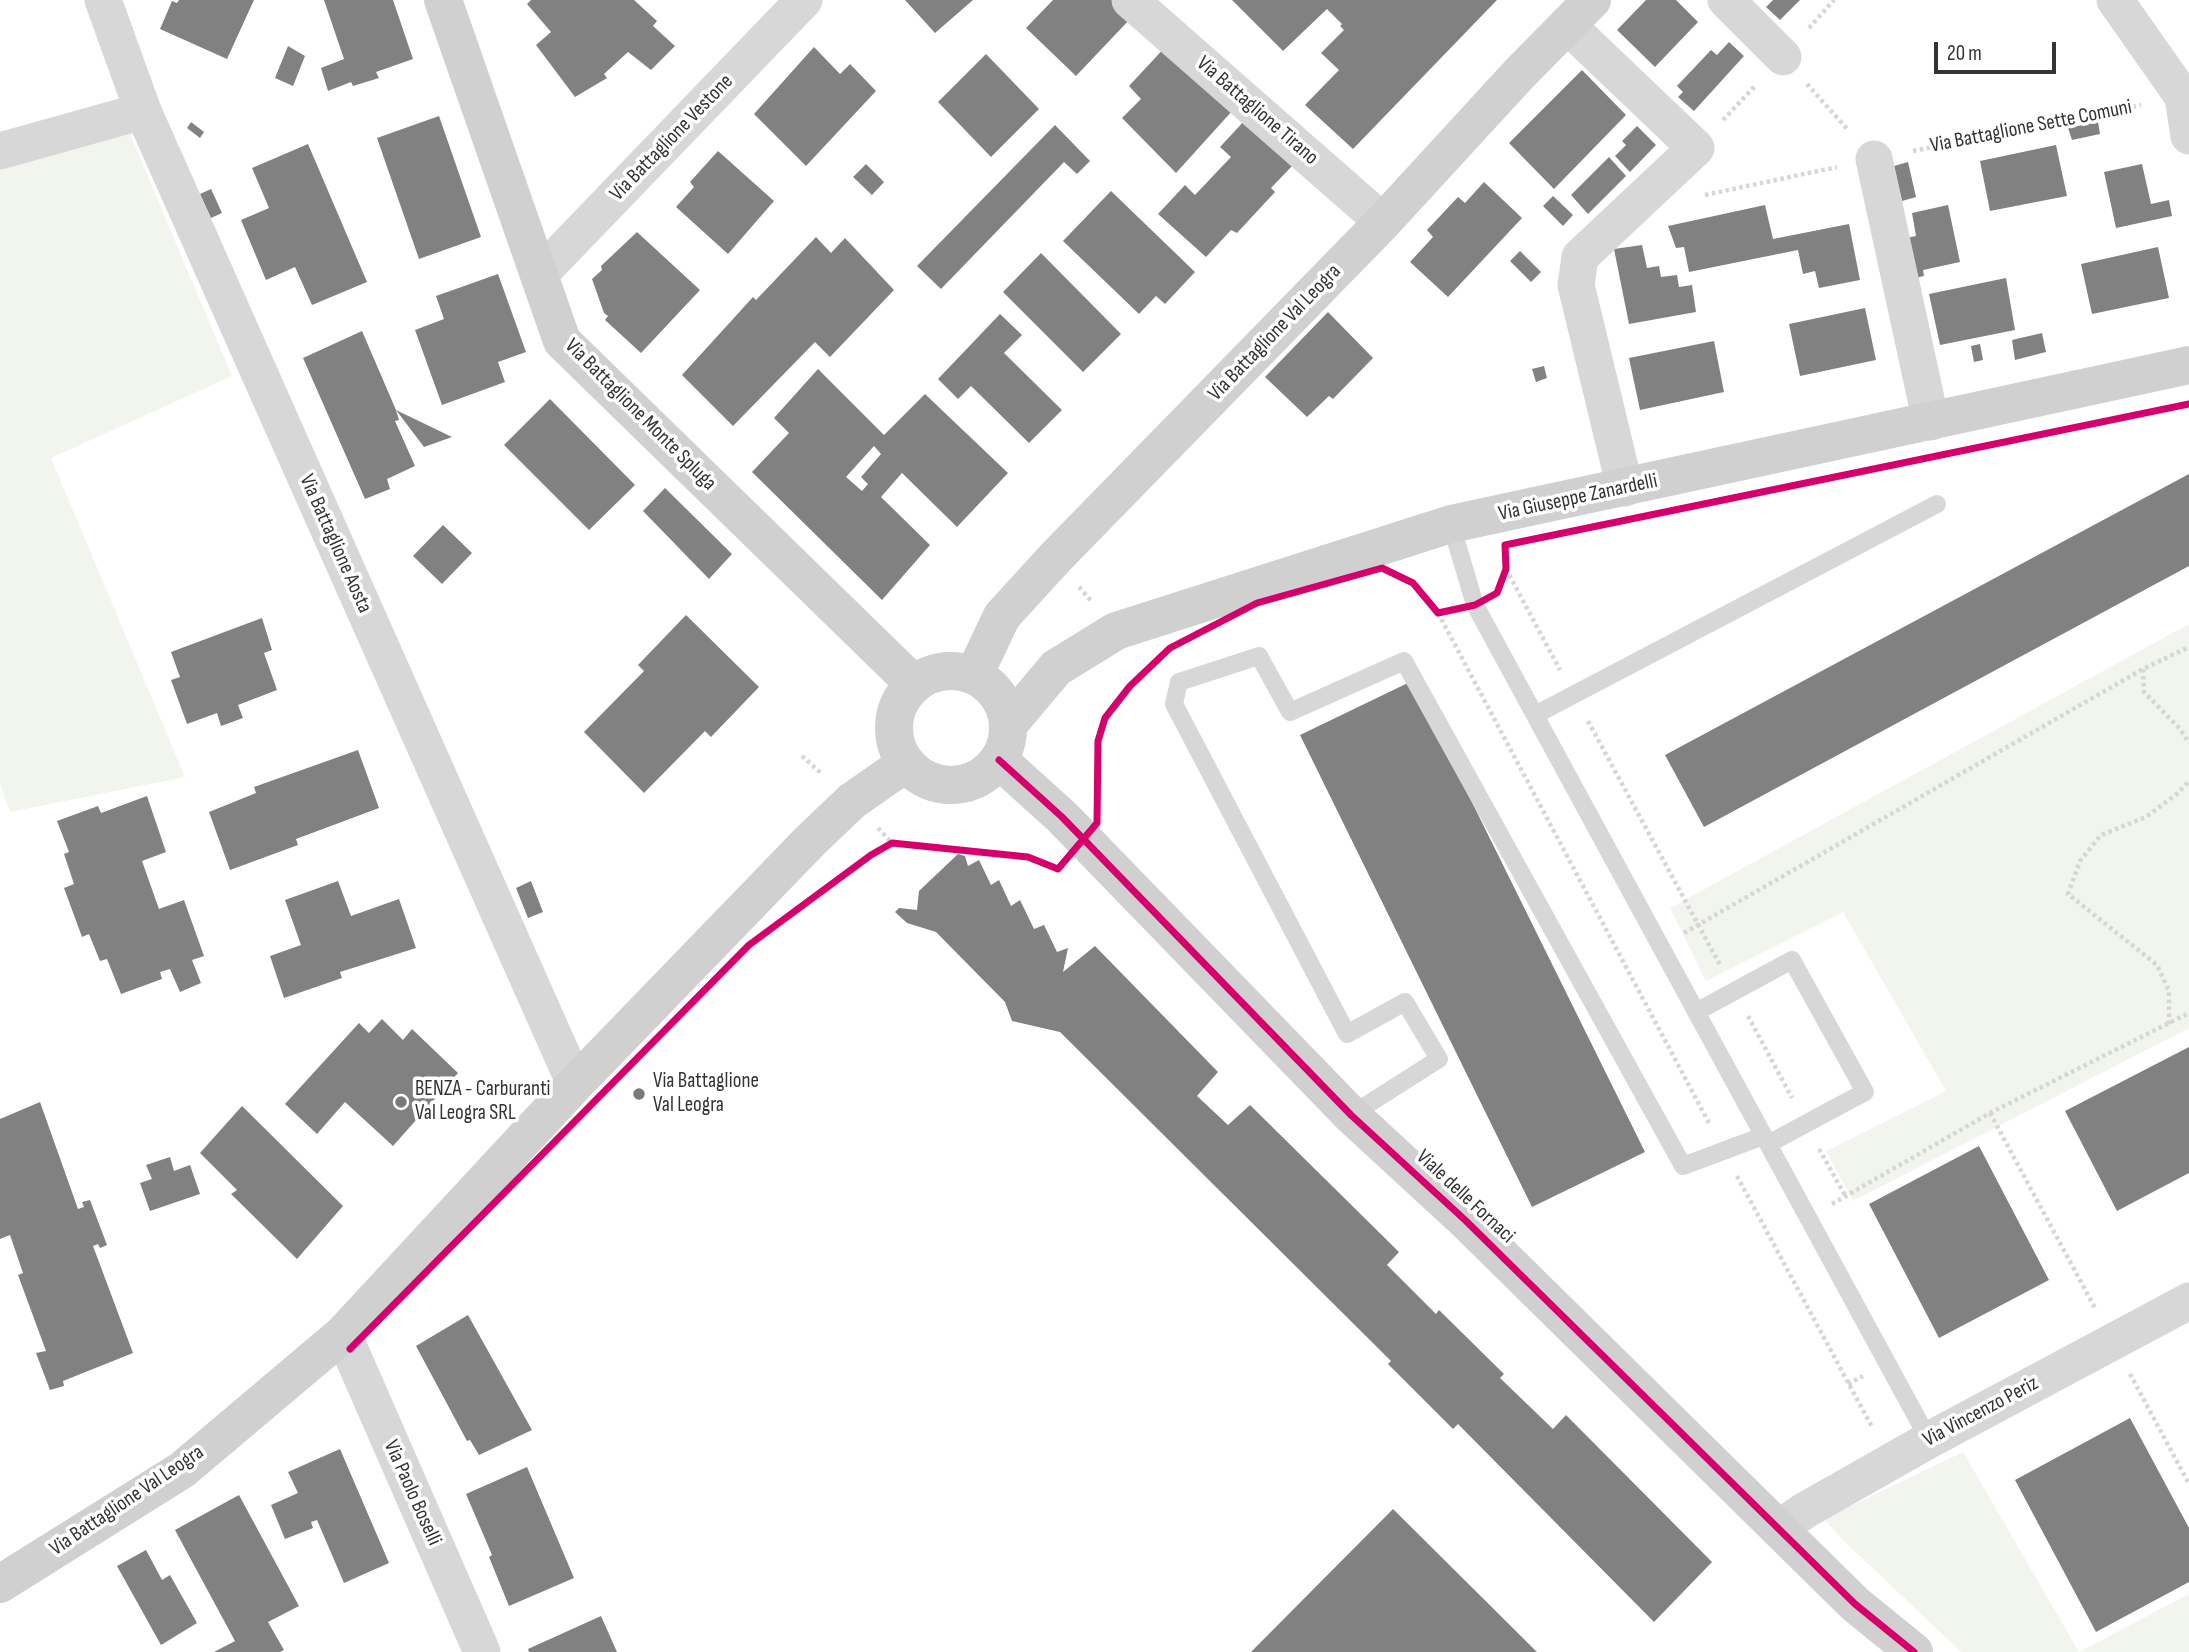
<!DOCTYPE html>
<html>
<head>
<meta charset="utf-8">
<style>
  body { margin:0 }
  #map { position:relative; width:2189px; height:1652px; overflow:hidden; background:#fff; font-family:"Sofia Sans Condensed",sans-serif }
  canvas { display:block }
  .scale { position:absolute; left:1934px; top:42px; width:122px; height:32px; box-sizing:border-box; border:4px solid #333; border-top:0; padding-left:9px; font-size:21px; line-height:24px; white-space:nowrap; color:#333; -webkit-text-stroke:5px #fff; paint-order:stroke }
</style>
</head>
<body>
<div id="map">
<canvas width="2189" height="1652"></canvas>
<div class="scale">20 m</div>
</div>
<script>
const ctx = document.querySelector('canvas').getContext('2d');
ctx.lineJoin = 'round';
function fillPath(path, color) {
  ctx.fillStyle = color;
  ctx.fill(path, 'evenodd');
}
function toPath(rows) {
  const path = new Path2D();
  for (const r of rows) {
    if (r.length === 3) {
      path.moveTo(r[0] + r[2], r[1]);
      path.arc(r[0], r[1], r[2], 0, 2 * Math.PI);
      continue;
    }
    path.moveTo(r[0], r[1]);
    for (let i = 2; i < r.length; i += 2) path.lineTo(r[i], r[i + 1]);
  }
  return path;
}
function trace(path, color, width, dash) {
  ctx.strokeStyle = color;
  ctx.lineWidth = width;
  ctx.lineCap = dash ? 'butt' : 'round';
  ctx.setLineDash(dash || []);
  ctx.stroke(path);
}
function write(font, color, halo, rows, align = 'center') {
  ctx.font = font + ' "Sofia Sans Condensed",sans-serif';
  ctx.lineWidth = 7;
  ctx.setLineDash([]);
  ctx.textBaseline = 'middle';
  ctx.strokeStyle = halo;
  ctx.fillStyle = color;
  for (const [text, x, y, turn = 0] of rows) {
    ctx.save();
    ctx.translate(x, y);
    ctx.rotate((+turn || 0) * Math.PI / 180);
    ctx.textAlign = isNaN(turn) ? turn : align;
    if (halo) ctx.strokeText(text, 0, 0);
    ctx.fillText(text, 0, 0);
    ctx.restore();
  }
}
fillPath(toPath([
  [100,121,130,134,232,376,51,458,185,777,10,812,0,783,0,149],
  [2189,624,2189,1028,1853,1201,1826,1151,1946,1091,1843,912,1706,981,1670,908],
  [1963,1452,2079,1652,2189,1594,2189,1652,1961,1652,1843,1540,1824,1519]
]), '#f1f5ed');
fillPath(toPath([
  [179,0,254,0,227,59,160,29,172,1,177,3],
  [324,0,393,0,413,59,376,72,379,78,353,86,351,82,328,91,321,68,344,59],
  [531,0,634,0,657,21,653,26,675,46,651,70,628,52,604,74,607,78,575,97,536,45,551,32,527,4],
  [905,0,973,0,935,33],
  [1053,0,1112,0,1131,18,1076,76,1026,28],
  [1232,0,1497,0,1353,149,1305,105,1339,70,1321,53,1344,30,1340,26,1342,24,1327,9,1283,51],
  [1646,0,1676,0,1698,22,1655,67,1617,30],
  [1773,0,1800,0,1780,20,1766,7],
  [1729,42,1744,56,1694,111,1678,97,1683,92,1677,86,1711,50,1717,55],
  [1168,44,1233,110,1176,173,1122,118,1141,99,1129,86],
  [288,46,305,56,293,86,275,78],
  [814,47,840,74,850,64,876,91,806,166,754,114],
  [986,54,1039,109,991,157,938,102],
  [1582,70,1626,115,1554,189,1509,143],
  [439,116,481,237,419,259,377,138],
  [1246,119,1294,164,1271,188,1275,192,1237,233,1231,230,1206,257,1158,214,1185,185,1195,195,1231,157,1220,147],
  [191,122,204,132,200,138,187,128],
  [2098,122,2100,134,2072,140,2068,128],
  [1055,125,1090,161,1077,174,1064,162,941,289,917,266],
  [1637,126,1656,145,1630,172,1615,156,1626,145,1622,141],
  [308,144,367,282,312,305,295,267,266,280,241,220,269,208,252,168],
  [2056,145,2067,196,1990,211,1980,161],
  [718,151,774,201,728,254,676,207,694,187,690,182],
  [1609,157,1626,176,1588,214,1571,195],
  [1908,162,1916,197,1902,201,1894,166],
  [866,164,884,182,872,195,853,177],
  [2142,164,2151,204,2169,200,2172,216,2116,228,2104,172],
  [1484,182,1522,218,1448,297,1410,262,1433,237,1427,230,1458,197,1465,203],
  [211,189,222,213,211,218,200,194],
  [1111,191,1195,272,1165,304,1156,296,1139,314,1063,241],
  [1553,196,1573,215,1563,226,1543,206],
  [1765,205,1773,239,1849,224,1860,280,1819,288,1815,271,1803,274,1798,250,1689,272,1684,247,1676,248,1668,226],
  [1948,205,1960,262,1923,270,1924,276,1905,280,1896,240,1916,236,1912,213],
  [637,232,700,290,641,353,605,320,608,316,604,313,592,279,602,270,601,266],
  [816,237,831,253,845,238,894,290,830,357,815,342,733,426,682,375,753,297,756,300],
  [1642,245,1647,268,1659,266,1661,277,1677,275,1679,287,1692,285,1696,312,1629,324,1614,249],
  [2158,247,2169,298,2092,314,2081,264],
  [1520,251,1541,272,1531,282,1510,261],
  [1041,253,1121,334,1083,372,1003,292],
  [498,274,526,352,498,362,505,382,442,405,415,330,444,319,436,296],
  [2006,278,2015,330,1940,345,1929,294],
  [1865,308,1876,360,1800,376,1789,324],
  [1328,312,1373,358,1333,399,1329,396,1307,417,1265,377],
  [1000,314,1022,335,1004,353,1062,410,1029,443,971,386,958,399,938,379],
  [362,331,396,410,452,437,424,447,396,410,399,420,395,421,415,466,387,479,390,489,365,499,303,358],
  [2042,333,2046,352,2015,360,2012,340],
  [1714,341,1724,392,1640,410,1629,358],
  [1980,344,1983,360,1974,362,1971,346],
  [1544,366,1547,378,1536,382,1532,369],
  [818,369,884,435,925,394,1008,473,957,527,902,473,881,497,930,545,882,600,752,472,789,433,774,418],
  [874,446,881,454,861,477,868,484,862,491,846,477],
  [550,399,635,485,589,530,504,445],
  [2189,474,2189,566,1704,827,1665,755],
  [665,488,732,554,709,579,643,511],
  [443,525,472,553,442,584,413,556],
  [686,615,759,687,711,737,705,731,644,793,584,732,644,671,638,665],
  [262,618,272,650,264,653,277,690,238,705,243,718,221,726,217,713,187,724,171,680,180,677,171,652],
  [1412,681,1645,1152,1532,1207,1300,735],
  [358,750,379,808,296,839,298,845,230,870,209,812,256,793,254,787],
  [147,796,166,852,142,861,159,909,184,900,204,956,192,960,201,983,180,992,170,969,160,972,162,979,121,994,107,959,100,961,89,934,82,937,64,888,74,884,64,854,69,852,57,821,98,806,101,813],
  [958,854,965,856,968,866,979,860,991,885,999,880,1011,906,1020,900,1034,929,1044,925,1057,952,1068,948,1063,972,1095,946,1218,1072,1197,1096,1228,1125,1250,1105,1399,1252,1387,1265,1436,1314,1439,1310,1504,1374,1500,1378,1553,1429,1566,1415,1712,1562,1654,1622,1458,1424,1453,1429,1388,1364,1391,1361,1060,1032,1012,1021,1005,1002,936,932,907,923,895,912,899,908,917,910,919,891],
  [338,881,351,916,399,899,416,948,340,972,342,978,284,998,270,956,301,945,285,900],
  [531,881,543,912,528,918,516,888],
  [382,1019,403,1040,412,1029,458,1073,393,1146,345,1102,317,1134,285,1104,359,1023,369,1033],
  [2189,1047,2189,1173,2117,1211,2065,1111],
  [40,1102,78,1209,84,1207,82,1202,90,1200,107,1245,100,1248,98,1244,93,1246,133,1353,63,1381,64,1386,50,1390,36,1353,46,1351,18,1275,23,1273,10,1235,0,1239,0,1119],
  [242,1106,343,1206,297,1259,231,1194,237,1190,200,1153],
  [1979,1146,2049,1280,1939,1338,1869,1204],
  [170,1157,174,1171,190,1165,200,1194,150,1211,140,1183,152,1179,146,1165],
  [468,1315,532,1430,479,1455,470,1440,467,1441,416,1346],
  [2130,1418,2189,1528,2189,1582,2096,1632,2015,1480],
  [340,1449,389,1563,344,1583,317,1520,311,1522,313,1528,285,1539,271,1505,298,1493,288,1472],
  [527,1467,574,1578,509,1606,489,1557,492,1555,466,1494],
  [239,1495,299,1606,268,1622,284,1650,280,1652,214,1652,235,1641,175,1530],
  [1393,1509,1537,1652,1251,1652],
  [146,1550,162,1580,170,1575,197,1623,161,1645,117,1566],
  [601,1616,617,1652,529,1652,528,1649]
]), '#818181');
trace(toPath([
  [1809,28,1834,0],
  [1807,84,1848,130],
  [1723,120,1755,86],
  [1913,151,2141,105],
  [1705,195,1837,167],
  [1506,569,1560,670],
  [1079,587,1092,602],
  [1438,613,1710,1125],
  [2143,669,2144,692,2180,729,2189,743],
  [1588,721,1720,965],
  [802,756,822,774],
  [878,828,892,843],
  [1684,933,2143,669,2189,647],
  [1748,1016,1792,1098],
  [2169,1024,2169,991,2157,965,2068,894,2080,861,2101,835,2146,817,2178,793,2189,781],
  [1990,1113,2095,1308],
  [1819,1149,1846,1197],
  [1737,1176,1872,1427],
  [1832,1204,1990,1113,2189,1013],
  [2130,1374,2189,1484],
  [1848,1384,1863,1376]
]), '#d6d6d6', 4.5, [3.5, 3.5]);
trace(toPath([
  [1451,524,1475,605,1929,1440],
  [1535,715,1937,504],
  [1696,1012,1792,960,1865,1092,1768,1144],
  [1351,1115,1439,1059,1405,1002,1347,1034,1174,704,1179,682,1259,656,1290,712,1404,661,1683,1166,1763,1136]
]), '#d7d7d7', 18);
trace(toPath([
  [103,0,143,111,575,1084],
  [1130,0,1383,222],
  [1726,0,1783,57],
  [2115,0,2183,97,2189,136],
  [1567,25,1696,148,1580,257,1576,285,1625,488],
  [0,151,143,111],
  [1874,159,1931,422],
  [539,275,804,0],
  [343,1334,482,1652],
  [1778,1529,1804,1511,1929,1440,2189,1301]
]), '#d7d7d7', 37);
trace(toPath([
  [443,0,562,341,913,683],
  [951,728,57],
  [974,675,1002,616,1055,558,1383,222,1519,74,1592,0],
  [1009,724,1056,668,1116,631,1451,524,2189,365],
  [999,760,1062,817,1351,1115,1465,1220,1855,1604,1914,1652],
  [0,1584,182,1470,343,1334,575,1084,811,840,852,801,905,764]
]), '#d0d0d0', 38);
trace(toPath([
  [999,760,1062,817,1351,1115,1465,1220,1855,1604,1914,1652],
  [350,1349,749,945,871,855,892,843,1028,857,1058,869,1097,823,1098,741,1105,718,1130,686,1170,648,1257,603,1382,568,1413,583,1438,613,1475,605,1497,593,1506,569,1505,545,2189,404]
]), '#d6006c', 7);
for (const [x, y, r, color] of [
  [639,1094,7,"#7a7a7a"],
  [401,1102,7,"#7a7a7a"]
]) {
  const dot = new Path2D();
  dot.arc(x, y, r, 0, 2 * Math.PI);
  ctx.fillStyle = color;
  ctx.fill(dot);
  trace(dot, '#fff', 2.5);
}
write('21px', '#333', '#fff', [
  ["Via Battaglione Tirano",1257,111,41],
  ["Via Battaglione Sette Comuni",2031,127,-11],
  ["Via Battaglione Vestone",672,138,-46],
  ["Via Battaglione Val Leogra",1275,333,-46],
  ["Via Battaglione Monte Spluga",640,415,45],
  ["Via Giuseppe Zanardelli",1578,498,-12],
  ["Via Battaglione Aosta",335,544,66],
  ["Viale delle Fornaci",1465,1197,43],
  ["Via Vincenzo Periz",1981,1412,-28],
  ["Via Paolo Boselli",412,1493,66],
  ["Via Battaglione Val Leogra",127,1501,-34]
]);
write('21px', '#333', '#fff', [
  ["Via Battaglione",653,1082],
  ["Val Leogra",653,1106],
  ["BENZA - Carburanti",415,1090],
  ["Val Leogra SRL",415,1114]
], 'left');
</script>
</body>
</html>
